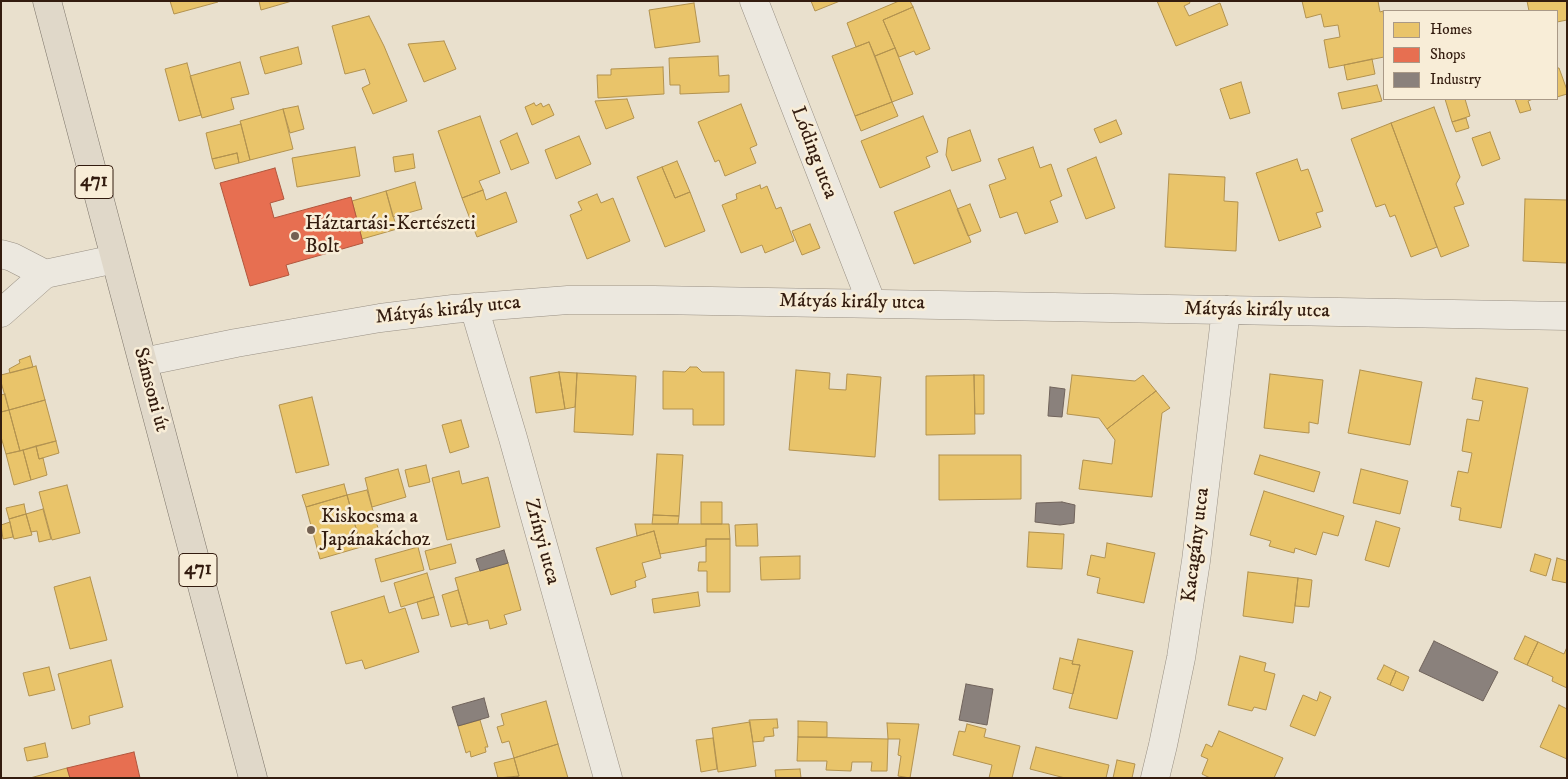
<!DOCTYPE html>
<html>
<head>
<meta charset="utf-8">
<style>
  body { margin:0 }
  #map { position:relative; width:1568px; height:779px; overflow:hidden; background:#e9e0cd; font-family:"IM FELL DW Pica",serif }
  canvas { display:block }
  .frame { position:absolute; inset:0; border:2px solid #331c0f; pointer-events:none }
  .legend { position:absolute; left:1383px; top:10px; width:175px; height:90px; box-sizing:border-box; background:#f8edd7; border:1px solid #a99987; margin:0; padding:6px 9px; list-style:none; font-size:15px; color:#331c0f }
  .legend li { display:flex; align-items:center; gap:10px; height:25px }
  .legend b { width:25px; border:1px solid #a99987 }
</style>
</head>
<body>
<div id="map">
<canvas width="1568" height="779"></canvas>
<div class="frame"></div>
<ul class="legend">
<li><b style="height:14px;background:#e9c46a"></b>Homes</li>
<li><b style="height:14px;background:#e76f51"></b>Shops</li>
<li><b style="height:14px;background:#8a817c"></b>Industry</li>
</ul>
</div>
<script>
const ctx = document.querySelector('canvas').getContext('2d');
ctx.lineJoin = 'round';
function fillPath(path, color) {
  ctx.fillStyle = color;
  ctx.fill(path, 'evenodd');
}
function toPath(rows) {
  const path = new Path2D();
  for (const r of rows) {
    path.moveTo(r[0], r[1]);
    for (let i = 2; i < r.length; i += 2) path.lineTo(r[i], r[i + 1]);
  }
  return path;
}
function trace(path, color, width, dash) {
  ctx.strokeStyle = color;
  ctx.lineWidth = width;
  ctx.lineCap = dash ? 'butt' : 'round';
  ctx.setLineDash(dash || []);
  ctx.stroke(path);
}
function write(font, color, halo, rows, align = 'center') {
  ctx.font = font + ' "IM FELL DW Pica",serif';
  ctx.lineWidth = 5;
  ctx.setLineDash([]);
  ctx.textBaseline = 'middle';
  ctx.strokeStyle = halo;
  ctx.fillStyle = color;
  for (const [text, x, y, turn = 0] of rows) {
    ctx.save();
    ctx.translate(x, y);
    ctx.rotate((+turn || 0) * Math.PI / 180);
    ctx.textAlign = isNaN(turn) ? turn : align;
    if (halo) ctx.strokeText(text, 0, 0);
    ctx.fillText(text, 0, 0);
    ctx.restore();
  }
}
const homes = toPath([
  [170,1,218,1,218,2,174,14,170,1],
  [259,1,292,1,261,10,259,1],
  [811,1,840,1,815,11,811,1],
  [899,1,910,1,913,7,883,20,895,48,875,56,869,42,856,47,847,23,899,1],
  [1157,1,1189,1,1190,3,1184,6,1189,16,1220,3,1228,25,1176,46,1157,1],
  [1302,1,1378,1,1380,12,1383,11,1384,18,1384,57,1329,68,1324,40,1340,37,1338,25,1324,27,1321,14,1306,18,1302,1],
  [1527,1,1567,1,1567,20,1557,22,1557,11,1529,11,1527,1],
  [694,3,700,42,655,48,649,10,694,3],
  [913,7,930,49,916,55,914,51,899,57,883,20,913,7],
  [369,16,384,46,407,101,373,114,362,88,370,84,365,69,345,74,332,26,369,16],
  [444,41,456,69,424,82,408,44,444,41],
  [869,42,892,102,855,116,832,56,869,42],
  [298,47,302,64,265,74,260,57,298,47],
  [895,48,913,94,892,102,875,56,895,48],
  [718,56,719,76,729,75,729,92,680,94,680,85,670,85,669,58,718,56],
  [1372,59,1375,74,1347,80,1344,65,1372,59],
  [240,62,249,94,231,98,234,109,202,118,190,76,240,62],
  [187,63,201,115,179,121,165,69,187,63],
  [663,67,664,94,598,98,597,75,611,75,611,69,663,67],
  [1557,68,1559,68,1567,90,1567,94,1557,97,1557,68],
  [1241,82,1250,113,1230,119,1220,89,1241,82],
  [1377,85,1382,101,1342,109,1338,93,1377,85],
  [627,99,634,118,606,129,595,101,627,99],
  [1445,99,1465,99,1470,116,1452,122,1445,99],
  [1515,99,1533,99,1528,101,1531,110,1520,113,1515,99],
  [892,102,898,116,861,131,855,116,892,102],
  [534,103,536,106,541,103,543,107,549,104,554,115,532,125,525,107,534,103],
  [741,104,757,145,750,148,756,163,725,176,719,160,715,162,698,122,741,104],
  [298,106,304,129,290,133,283,109,298,106],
  [1434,107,1460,177,1456,184,1464,204,1454,207,1469,246,1441,257,1391,123,1434,107],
  [283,109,293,149,250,160,240,121,283,109],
  [480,116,500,173,479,181,483,190,462,198,438,131,480,116],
  [923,116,938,152,926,157,930,167,880,188,861,141,923,116],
  [1466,118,1469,128,1456,132,1452,122,1466,118],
  [1116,120,1122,134,1100,143,1094,129,1116,120],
  [1391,123,1437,247,1411,257,1395,215,1390,217,1385,204,1376,207,1351,139,1391,123],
  [241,124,250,160,239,163,237,153,212,159,206,133,241,124],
  [970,130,981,161,952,171,946,155,948,138,970,130],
  [1490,132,1500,159,1482,166,1472,138,1490,132],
  [517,133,529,163,511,170,500,141,517,133],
  [579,136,591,164,556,179,545,150,579,136],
  [355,147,360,176,297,187,292,158,355,147],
  [1033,147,1040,168,1051,164,1062,196,1050,201,1058,222,1025,234,1017,212,1000,218,989,185,1006,179,998,159,1033,147],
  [237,153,239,163,215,169,212,159,237,153],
  [413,154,415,168,395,172,393,157,413,154],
  [1096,157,1115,208,1086,219,1067,169,1096,157],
  [1297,159,1301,171,1308,169,1323,211,1316,213,1321,227,1279,241,1256,173,1297,159],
  [677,161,690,192,675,198,662,167,677,161],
  [662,167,675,198,690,192,705,231,665,247,637,177,662,167],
  [1169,174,1225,177,1224,201,1238,202,1236,251,1165,247,1169,174],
  [415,182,422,209,393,217,386,191,415,182],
  [760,185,761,189,767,186,776,209,781,207,794,241,765,253,762,245,741,253,722,205,737,199,736,194,760,185],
  [483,190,486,200,506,192,517,222,477,237,462,198,483,190],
  [950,190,971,242,914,264,894,212,950,190],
  [386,191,397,229,362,239,352,201,386,191],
  [597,194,601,203,613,198,630,241,587,259,570,215,582,210,578,202,597,194],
  [1525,199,1567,200,1567,263,1523,261,1525,199],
  [970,204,981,231,968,236,957,209,970,204],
  [810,224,820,248,802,255,792,231,810,224],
  [30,356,33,367,10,373,9,369,20,363,19,360,30,356],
  [36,366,45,400,9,410,1,382,1,375,36,366],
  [690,367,697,367,702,372,724,372,724,425,693,425,693,409,663,409,663,371,685,372,690,367],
  [796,370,830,373,829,389,846,390,847,374,881,377,875,457,789,450,796,370],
  [1360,370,1422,382,1410,445,1348,433,1360,370],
  [559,372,565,409,536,413,530,377,559,372],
  [559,372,577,373,575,407,565,409,559,372],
  [577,373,636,376,633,435,574,432,577,373],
  [1270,374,1323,380,1318,424,1309,422,1309,433,1264,428,1270,374],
  [974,375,975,434,926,435,926,376,974,375],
  [974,375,984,375,984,414,975,414,974,375],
  [1072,375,1135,381,1143,375,1156,391,1107,429,1099,418,1067,414,1072,375],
  [1476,378,1528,388,1501,528,1459,520,1461,508,1451,506,1458,471,1468,473,1472,453,1462,451,1467,419,1479,421,1483,401,1472,399,1476,378],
  [1156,391,1170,408,1162,413,1152,497,1079,489,1083,460,1112,464,1115,440,1107,429,1156,391],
  [5,394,9,410,1,412,1,395,5,394],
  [312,397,329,465,296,473,279,405,312,397],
  [45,400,56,441,20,451,9,410,45,400],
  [9,410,20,451,6,454,1,437,1,412,9,410],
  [461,420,469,447,450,453,442,425,461,420],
  [56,441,59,453,39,459,36,446,56,441],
  [36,446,39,459,43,458,47,475,31,480,23,450,36,446],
  [23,450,31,480,14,485,6,454,23,450],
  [657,454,683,455,679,516,653,515,657,454],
  [939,455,1021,455,1021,499,939,500,939,455],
  [1260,455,1320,472,1314,492,1254,474,1260,455],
  [426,465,430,482,409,487,405,470,426,465],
  [398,469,406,497,372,507,365,478,398,469],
  [1361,469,1408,481,1400,514,1353,503,1361,469],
  [459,471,462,484,488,477,500,527,447,540,432,478,459,471],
  [344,484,347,495,306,507,302,495,344,484],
  [67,485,80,533,52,540,39,492,67,485],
  [367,490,382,542,361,547,347,495,367,490],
  [1264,491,1344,516,1338,536,1323,532,1316,555,1295,548,1294,553,1269,546,1271,541,1250,535,1264,491],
  [347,495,361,547,320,559,306,507,347,495],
  [701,502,722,502,722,524,701,524,701,502],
  [24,504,26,514,9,519,6,508,24,504],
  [43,509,51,539,39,542,37,531,31,532,26,514,43,509],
  [26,514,32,535,14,539,9,519,26,514],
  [653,515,679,516,678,524,652,524,653,515],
  [1376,521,1400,528,1389,567,1365,560,1376,521],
  [10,522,13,537,3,539,1,525,10,522],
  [635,524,729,524,730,539,706,539,706,546,660,554,654,531,637,536,635,524],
  [757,524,758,546,736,546,735,525,757,524],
  [654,531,661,558,642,563,646,577,635,581,636,587,611,595,596,548,654,531],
  [1029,532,1064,534,1062,569,1027,567,1029,532],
  [706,539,730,539,730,592,707,592,707,571,698,571,699,562,706,562,706,539],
  [1107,543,1155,553,1144,603,1097,593,1100,578,1087,575,1091,555,1105,558,1107,543],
  [451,544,456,563,430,570,425,551,451,544],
  [418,547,424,570,381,582,375,559,418,547],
  [1535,554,1551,559,1546,576,1530,571,1535,554],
  [800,556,800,579,761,580,760,557,800,556],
  [1557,558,1567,561,1567,583,1552,580,1557,558],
  [508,563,521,610,504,615,507,624,490,629,488,620,468,625,455,578,508,563],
  [1248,572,1298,578,1293,623,1243,616,1248,572],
  [427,573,434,597,401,607,394,583,427,573],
  [90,577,107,640,70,649,54,587,90,577],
  [1298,578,1312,580,1309,607,1295,606,1298,578],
  [458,590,468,623,451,627,442,595,458,590],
  [698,592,700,606,654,613,652,599,698,592],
  [384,596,389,613,405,608,419,652,365,669,362,660,346,664,331,612,384,596],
  [434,597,439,615,422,619,417,602,434,597],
  [1525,636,1538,642,1527,665,1514,659,1525,636],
  [1078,639,1133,651,1117,719,1069,708,1080,665,1072,664,1078,639],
  [1538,642,1564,654,1567,647,1567,688,1552,681,1553,677,1527,665,1538,642],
  [1240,656,1266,663,1264,671,1275,674,1266,710,1254,707,1252,711,1228,705,1240,656],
  [1060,658,1073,661,1072,664,1080,665,1073,694,1053,689,1060,658],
  [111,660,123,707,89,716,90,724,72,729,58,674,111,660],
  [1384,665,1396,671,1390,685,1377,679,1384,665],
  [49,667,55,690,29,696,23,673,49,667],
  [1396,671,1409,677,1403,691,1390,685,1396,671],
  [1320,692,1331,697,1315,736,1290,726,1303,695,1317,701,1320,692],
  [546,701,558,744,514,758,509,741,502,743,497,727,504,725,501,714,546,701],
  [1559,705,1567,709,1567,759,1540,747,1559,705],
  [777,719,778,728,773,728,774,736,764,737,764,741,753,742,749,720,777,719],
  [480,720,488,747,485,747,486,752,471,757,470,751,466,753,458,726,480,720],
  [798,721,827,722,827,737,798,737,798,721],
  [750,722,756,766,718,772,712,728,750,722],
  [887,723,919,724,910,778,898,776,901,756,898,755,900,739,888,739,887,723],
  [967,724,986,729,984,737,1020,746,1012,778,989,778,992,765,953,755,959,731,965,732,967,724],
  [1219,731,1283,758,1274,778,1210,778,1202,774,1208,759,1201,756,1206,744,1212,747,1219,731],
  [798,737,888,739,887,771,871,771,872,762,852,762,851,771,826,770,827,761,797,761,798,737],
  [713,738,717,769,701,772,696,740,713,738],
  [45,743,48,757,27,761,24,748,45,743],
  [558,744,568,778,513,778,519,776,514,758,558,744],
  [1036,747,1109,765,1106,778,1065,778,1030,769,1036,747],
  [514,758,519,776,498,778,494,763,514,758],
  [1117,760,1135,764,1132,778,1113,778,1117,760],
  [67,768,70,778,30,778,67,768],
  [800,769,801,778,776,778,775,770,800,769]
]);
fillPath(homes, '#e9c46a');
trace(homes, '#b2924f', 1);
const shops = toPath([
  [275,168,284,199,270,203,274,218,351,197,363,243,286,265,289,275,250,286,220,183,275,168],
  [134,752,140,778,70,778,67,768,134,752]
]);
fillPath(shops, '#e76f51');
trace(shops, '#b1563d', 1);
const industry = toPath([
  [1050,387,1065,389,1062,417,1048,416,1050,387],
  [1062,502,1075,505,1074,523,1060,525,1035,522,1036,503,1062,502],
  [504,550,508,563,480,571,476,559,504,550],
  [1434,641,1498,672,1483,701,1419,671,1434,641],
  [966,684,993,689,987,725,959,720,966,684],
  [484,698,489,717,458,726,452,707,484,698]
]);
fillPath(industry, '#8a817c');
trace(industry, '#70635b', 1);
const street = toPath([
  [754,1,872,304],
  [1,254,12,257,45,274,115,259],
  [474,307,513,438,608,778],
  [1,313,45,274],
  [143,362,236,343,380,318,453,309,568,300,654,300,1567,316],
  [1155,778,1163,745,1181,658,1196,561,1226,310]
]);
const primary = toPath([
  [47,1,253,778]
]);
trace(street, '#999084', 29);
trace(primary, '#7e766b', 29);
trace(street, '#ece8df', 28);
trace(primary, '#e0d8c9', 28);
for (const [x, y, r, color] of [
  [295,236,5,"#736152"],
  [311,530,5,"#736152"]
]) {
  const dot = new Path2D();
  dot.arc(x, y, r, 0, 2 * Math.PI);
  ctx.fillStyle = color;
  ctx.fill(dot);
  trace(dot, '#f8edd7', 2);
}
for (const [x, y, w] of [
  [94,182,38],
  [198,570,38]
]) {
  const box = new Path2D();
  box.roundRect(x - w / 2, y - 16.5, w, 33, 4);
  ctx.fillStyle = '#f8edd7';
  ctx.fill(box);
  trace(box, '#331c0f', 1);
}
write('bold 19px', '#331c0f', null, [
  ["471",94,182],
  ["471",198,570]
]);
write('20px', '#331c0f', '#f8edd7', [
  ["Lóding utca",813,153,69],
  ["Mátyás király utca",852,303,1],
  ["Mátyás király utca",448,311,-6],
  ["Mátyás király utca",1257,311,1],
  ["Sámsoni út",150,390,75],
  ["Zrínyi utca",541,542,75],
  ["Kacagány utca",1197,545,-83]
]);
write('20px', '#331c0f', '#f8edd7', [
  ["Háztartási-Kertészeti",305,225],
  ["Bolt",305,248],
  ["Kiskocsma a",321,518],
  ["Japánakáchoz",321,541]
], 'left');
</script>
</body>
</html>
